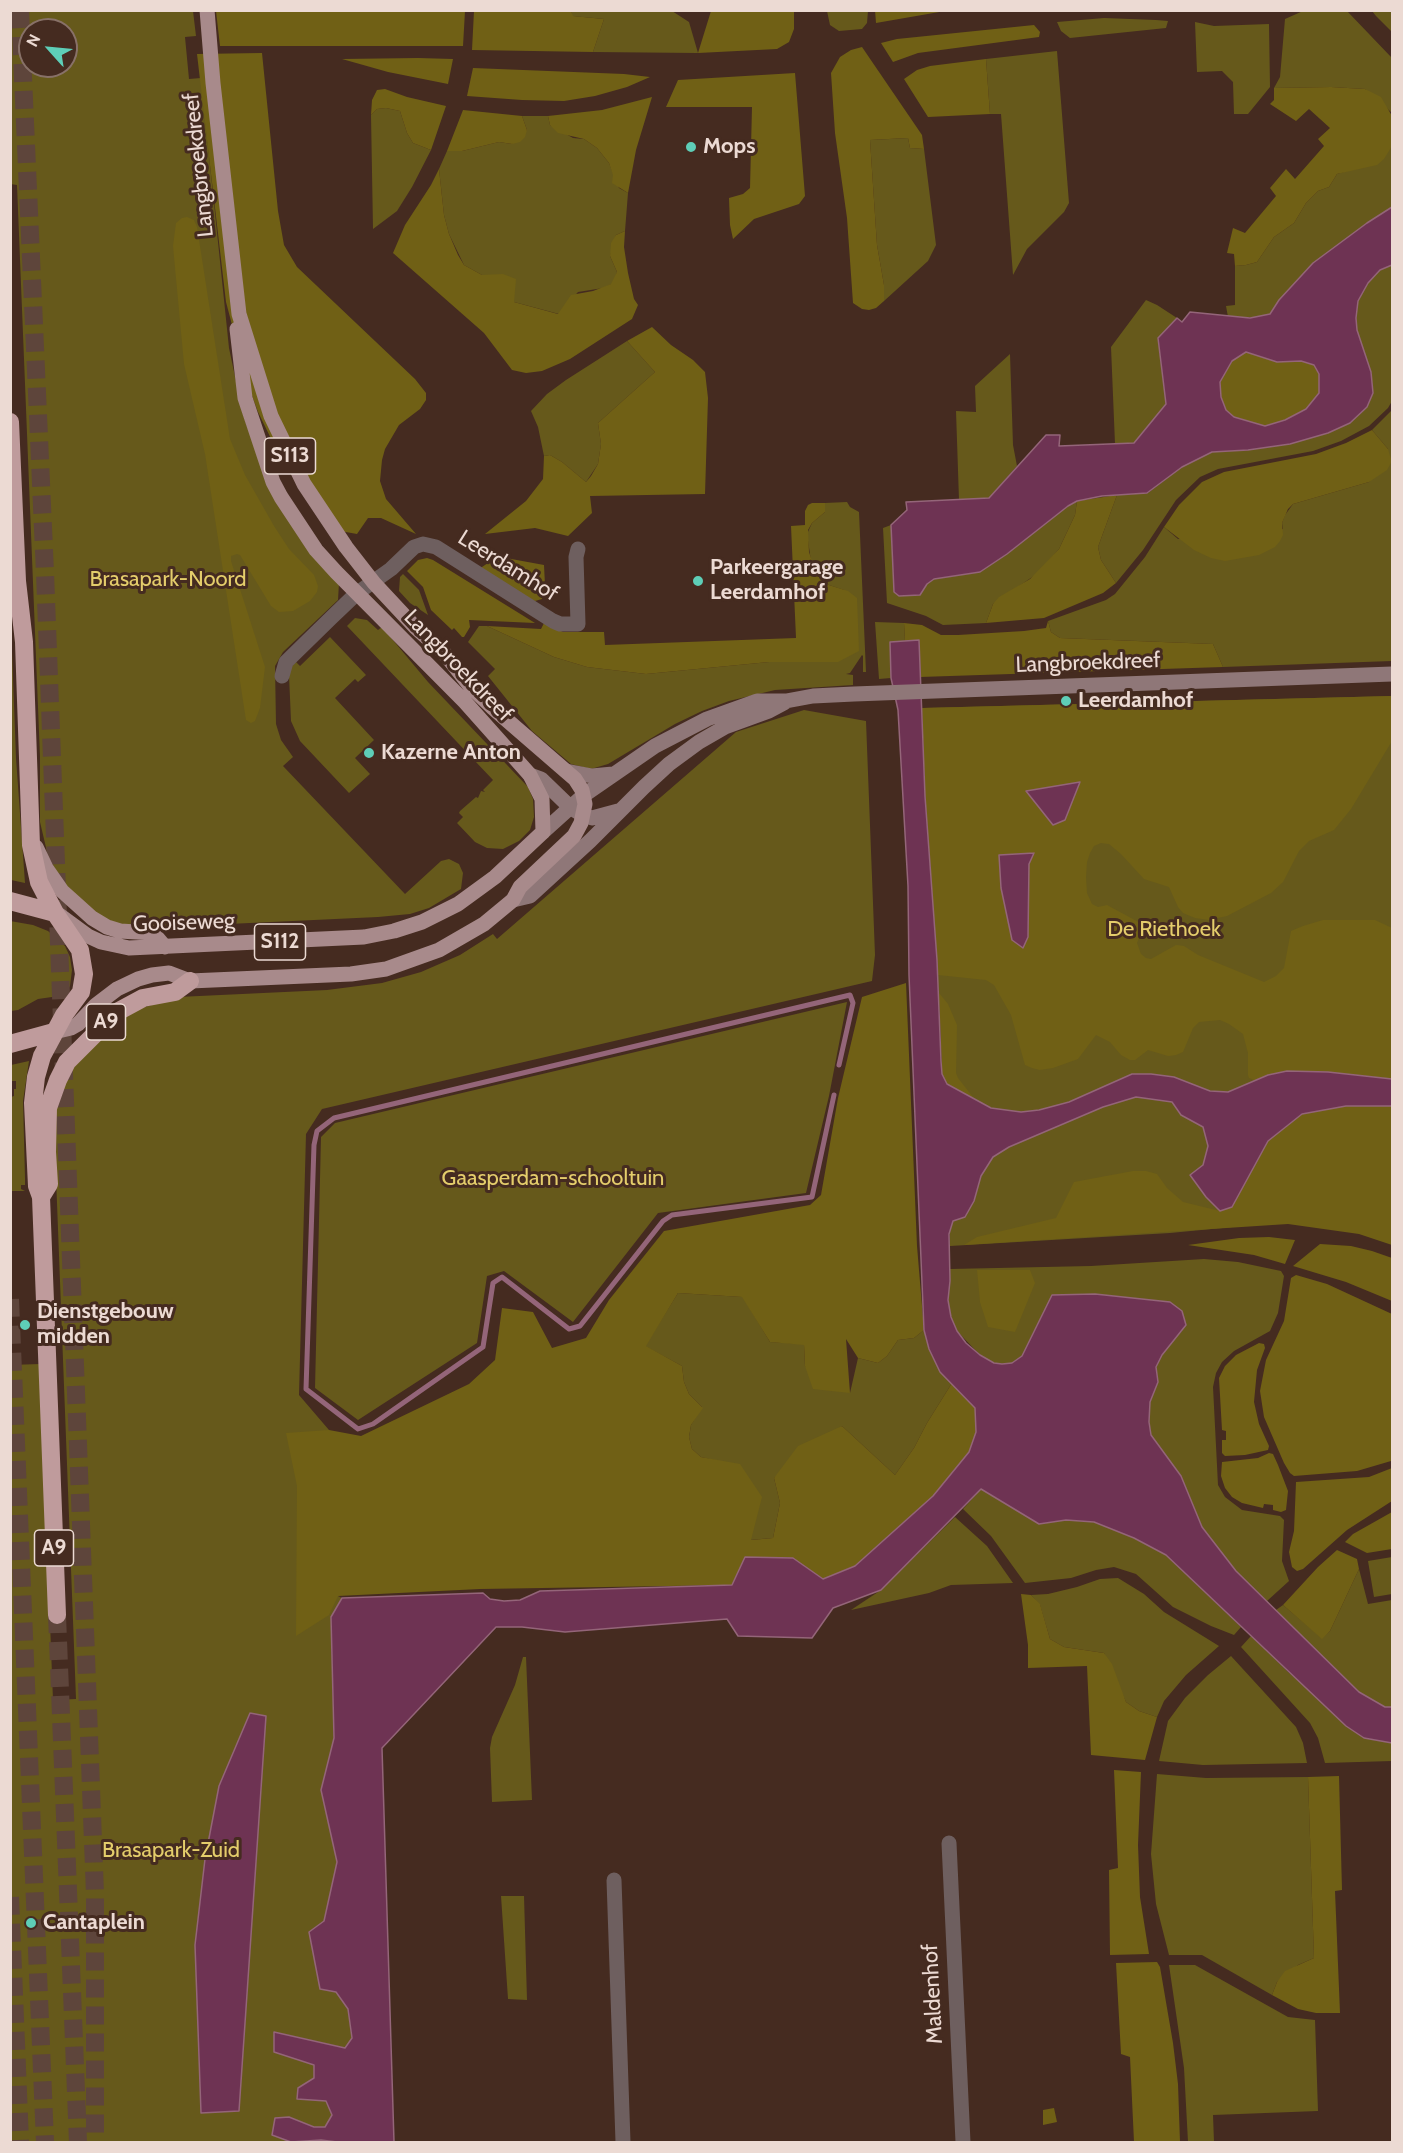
<!DOCTYPE html>
<html>
<head>
<meta charset="utf-8">
<style>
  body { margin:0 }
  #map { position:relative; width:1403px; height:2153px; overflow:hidden; background:#452b20; font-family:Cabin,sans-serif }
  canvas { display:block }
  .frame { position:absolute; inset:0; border:12px solid #ecdad3; pointer-events:none }
  .north { position:absolute; left:18px; top:18px; width:60px; height:60px; box-sizing:border-box; background:#452b20; border:2px solid #887168; border-radius:50%; rotate:297deg; font-size:16px; font-weight:700; line-height:24px; text-align:center; color:#ecdad3 }
  .north::after { content:''; display:block; margin:auto; width:21px; height:27px; background:#5eceb7; clip-path:polygon(50% 0,100% 100%,50% 72%,0 100%) }
</style>
</head>
<body>
<div id="map">
<canvas width="1403" height="2153"></canvas>
<div class="frame"></div>
<div class="north">N</div>
</div>
<script>
const ctx = document.querySelector('canvas').getContext('2d');
ctx.lineJoin = 'round';
function fillPath(path, color) {
  ctx.fillStyle = color;
  ctx.fill(path, 'evenodd');
}
function toPath(rows) {
  const path = new Path2D();
  for (const r of rows) {
    path.moveTo(r[0], r[1]);
    for (let i = 2; i < r.length; i += 2) path.lineTo(r[i], r[i + 1]);
  }
  return path;
}
function trace(path, color, width, dash) {
  ctx.strokeStyle = color;
  ctx.lineWidth = width;
  ctx.lineCap = dash ? 'butt' : 'round';
  ctx.setLineDash(dash || []);
  ctx.stroke(path);
}
function write(font, color, halo, rows, align = 'center') {
  ctx.font = font + ' Cabin,sans-serif';
  ctx.lineWidth = 6;
  ctx.setLineDash([]);
  ctx.textBaseline = 'middle';
  ctx.strokeStyle = halo;
  ctx.fillStyle = color;
  for (const [text, x, y, turn = 0] of rows) {
    ctx.save();
    ctx.translate(x, y);
    ctx.rotate((+turn || 0) * Math.PI / 180);
    ctx.textAlign = isNaN(turn) ? turn : align;
    if (halo) ctx.strokeText(text, 0, 0);
    ctx.fillText(text, 0, 0);
    ctx.restore();
  }
}
fillPath(toPath([
  [10,11,193,11,196,36,185,37,189,79,201,78,229,348,242,410,247,427,339,583,338,600,283,652,275,666,276,724,281,740,293,757,283,766,405,894,441,861,449,859,459,864,463,873,461,889,429,908,410,914,378,917,143,928,119,925,94,913,62,881,48,856,40,822,40,757,17,185,10,184],
  [30,30,66,30,66,66,30,66],
  [571,11,672,11,689,22,698,53,593,52,604,19,572,16],
  [827,11,868,11,867,23,862,29,839,31,830,25],
  [1303,11,1347,11,1392,58,1392,116,1391,112,1365,89,1331,87,1274,88,1280,77,1285,19],
  [1372,11,1392,11,1392,32,1376,16],
  [1104,18,1156,20,1168,21,1166,28,1070,38,1061,31,1057,22],
  [1195,22,1214,26,1269,24,1270,87,1248,114,1234,114,1233,82,1222,71,1197,72],
  [1057,51,1069,203,1064,212,1027,249,1013,275,1001,114,990,114,986,59],
  [386,108,400,111,407,133,413,143,431,150,412,187,397,211,373,229,371,115,377,109],
  [522,116,548,116,550,125,573,138,584,139,597,148,609,163,619,188,628,193,625,231,616,235,610,256,617,272,616,277,612,284,603,288,578,292,559,314,514,302,491,275,482,275,464,265,449,234,444,215,439,169,447,151,462,151,499,142,512,144,527,130],
  [908,138,910,148,924,149,936,245,928,261,884,301,884,285,877,245,870,140],
  [1392,143,1392,207,1367,223,1279,300,1270,314,1261,317,1228,317,1226,306,1235,305,1235,266,1246,265,1257,262,1274,237,1294,223,1306,203,1318,191,1329,187,1337,174,1350,170,1392,146],
  [1392,265,1392,401,1388,408,1369,426,1341,441,1313,451,1218,469,1200,477,1176,500,1143,550,1116,583,1101,560,1098,547,1117,495,1148,493,1182,467,1212,452,1248,450,1350,423,1367,407,1373,393,1371,372,1357,330,1356,318,1358,301,1368,283,1380,270],
  [1146,300,1157,305,1177,318,1158,338,1166,404,1134,444,1115,444,1111,347],
  [627,341,655,372,598,423,601,444,598,464,586,482,562,462,550,455,544,456,538,427,531,411,547,394,566,380],
  [1010,354,1013,445,1017,466,989,498,959,500,956,411,976,412,975,386],
  [1392,410,1392,661,1223,667,1213,644,1060,638,1051,632,1048,621,1106,600,1115,594,1145,557,1164,527,1178,539,1283,529,1282,523,1285,515,1293,504,1369,482,1388,449,1372,430],
  [1077,501,1075,515,1059,549,1038,573,993,604,986,623,943,625,926,616,887,603,883,528,891,525,894,587,899,596,919,595,927,584,934,579,980,572,1007,554,1068,506],
  [847,502,850,507,859,512,866,672,863,672,863,656,862,655,850,673,846,674,853,675,853,685,775,690,729,701,702,711,675,724,608,764,591,769,571,764,532,731,488,676,495,669,468,642,479,626,487,626,554,657,587,667,646,674,769,662,837,662,844,590,829,585,815,570,811,561,807,534,812,523,825,512,825,503],
  [403,574,419,590,428,615,410,603,399,591,400,577],
  [355,618,367,620,378,630,382,627,428,682,528,787,533,799,534,817,530,830,519,841,503,849,487,848,475,842,457,823,463,817,459,813,460,811,476,797,478,798,481,791,485,792,483,790,493,780,347,626],
  [875,622,904,623,905,641,890,643,891,678,879,679],
  [11,624,16,758,25,883,11,880],
  [330,637,366,675,358,682,355,679,335,698,374,740,355,758,370,774,349,793,300,741,291,721,289,675,292,666,296,662,300,666],
  [1392,696,1392,1079,1377,1077,1233,1227,1170,1233,950,1246,947,1084,941,1036,922,708],
  [804,710,866,721,875,955,872,981,322,1109,306,1134,299,1395,329,1430,338,1596,342,1598,331,1617,334,1740,321,1790,337,1862,324,1921,336,1992,348,2009,352,2038,346,2048,274,2032,302,2060,314,2065,314,2078,298,2088,326,2101,332,2115,325,2127,315,2127,289,2117,272,2135,291,2142,11,2142,10,1365,40,1364,53,1700,76,1699,56,1177,51,1121,65,1077,122,1014,178,997,327,990,382,983,421,972,460,955,493,934,497,939,736,732],
  [10,921,33,925,48,931,65,946,70,957,72,970,70,986,64,997,59,996,38,999,18,1010,11,1011],
  [847,1002,829,1096,806,1193,658,1213,573,1322,504,1271,487,1276,477,1343,358,1420,315,1388,321,1137,335,1123],
  [29,1061,23,1101,25,1178,25,1185,21,1185,21,1189,25,1191,11,1191,11,1097,14,1096,14,1089,16,1089,16,1081,11,1081,11,1094,11,1065],
  [1204,1259,1238,1262,1281,1271,1284,1276,1278,1313,1270,1331,1234,1351,1222,1362,1216,1373,1213,1387,1218,1485,1225,1497,1242,1510,1280,1516,1284,1520,1282,1561,1289,1581,1267,1601,1236,1571,1202,1527,1181,1476,1151,1435,1149,1422,1150,1402,1158,1382,1156,1368,1161,1355,1173,1340,1182,1331,1052,1295,1022,1356,1012,1363,1002,1364,994,1363,980,1355,957,1331,951,1317,948,1300,950,1269,1091,1266],
  [678,1293,743,1297,770,1342,804,1344,805,1366,850,1393,858,1358,878,1363,887,1356,898,1340,914,1338,924,1330,929,1349,940,1372,952,1383,927,1423,914,1448,895,1475,842,1426,774,1478,780,1503,773,1538,750,1540,714,1460,701,1457,692,1449,689,1437,691,1425,702,1407,689,1394,684,1382,682,1366,645,1346],
  [981,1489,1039,1524,1066,1520,1094,1522,1134,1538,1166,1555,1241,1627,1234,1635,1211,1626,1173,1607,1136,1574,1114,1567,1096,1570,1071,1578,1025,1583,991,1536,963,1509],
  [955,1517,987,1546,1013,1583,951,1585,929,1593,851,1610,881,1590],
  [1392,1557,1392,1594,1374,1597,1368,1561],
  [1359,1569,1368,1604,1392,1600,1392,1707,1385,1707,1359,1692,1276,1610,1283,1605,1322,1638,1330,1631],
  [1118,1578,1144,1594,1164,1612,1219,1646,1186,1675,1164,1701,1157,1717,1139,1711,1126,1702,1104,1653,1064,1647,1050,1639,1040,1605,1031,1595,1048,1594,1077,1587,1100,1579],
  [1251,1636,1288,1672,1364,1738,1392,1743,1392,1761,1325,1763,1318,1738,1310,1723,1241,1647],
  [1231,1656,1296,1727,1303,1743,1307,1763,1203,1765,1159,1761,1168,1721,1185,1698,1208,1675],
  [523,1657,526,1657,532,1800,492,1802,490,1748,492,1737,515,1685],
  [1157,1774,1206,1778,1308,1777,1314,1958,1298,1965,1277,1982,1272,1995,1202,1955,1169,1955,1156,1904,1151,1854],
  [501,1896,524,1896,527,2000,508,1999],
  [1169,1965,1195,1965,1288,2017,1315,2020,1318,2111,1213,2115,1214,2142,1188,2142,1184,2068]
]), '#66591b');
fillPath(toPath([
  [875,10,945,10,945,11,876,23],
  [216,11,465,11,463,46,220,46],
  [474,11,571,11,573,16,604,19,593,52,472,50],
  [711,11,794,11,794,29,789,42,777,49,698,53],
  [1034,25,1040,32,1039,37,918,53,893,62,881,43,897,39],
  [862,47,922,135,924,149,910,148,908,138,870,140,877,245,884,285,884,301,876,308,869,310,862,309,853,303,847,218,835,133,831,73,840,57,851,50],
  [262,53,278,211,284,245,297,267,415,379,426,393,426,400,420,409,399,425,385,449,382,460,380,481,386,499,416,534,381,518,368,518,357,534,329,529,281,459,258,412,247,382,226,302,197,54],
  [418,58,453,59,448,84,388,72,342,59],
  [986,59,990,114,928,117,904,79,917,70,930,66],
  [473,68,624,74,650,77,627,87,595,96,564,101,522,100,467,96],
  [795,73,805,196,799,204,754,219,733,239,730,225,729,198,743,194,750,188,752,107,666,107,678,80],
  [1331,87,1365,89,1381,97,1392,116,1392,146,1384,159,1377,165,1337,174,1329,187,1318,191,1306,203,1294,223,1274,237,1257,262,1246,265,1235,266,1234,254,1227,253,1233,228,1245,233,1276,196,1270,188,1286,169,1295,179,1324,146,1318,139,1330,128,1309,109,1296,121,1270,104,1274,100,1274,88],
  [385,89,407,97,446,106,431,150,413,143,407,133,400,111,386,108,377,109,371,115,372,100,377,90],
  [652,97,636,150,628,193,612,183,613,175,609,163,597,148,584,139,558,133,550,125,548,116,602,110],
  [463,110,522,116,527,130,525,137,520,142,512,144,499,142,462,151,447,151],
  [439,169,444,215,449,234,458,255,464,265,482,275,503,274,516,279,514,302,558,314,571,295,593,291,611,284,617,272,610,256,611,243,616,235,625,231,624,247,628,273,634,299,638,305,632,319,570,359,542,371,526,373,512,370,484,333,393,253,405,225,431,185],
  [187,217,194,220,197,227,230,439,245,475,274,526,289,549,314,575,318,586,317,592,310,601,293,611,279,612,271,606,240,555,237,554,231,556,231,561,265,667,260,708,255,721,251,723,246,720,205,454,184,364,173,246,176,223,182,218],
  [652,327,671,345,693,360,705,372,708,398,705,494,590,496,592,513,568,536,535,528,485,534,526,501,543,479,544,456,550,455,562,462,586,482,591,476,598,464,601,444,598,423,655,372,627,341],
  [1246,352,1277,362,1301,361,1314,365,1319,374,1319,393,1306,409,1285,420,1265,427,1234,417,1226,410,1221,397,1220,382,1232,361],
  [1372,430,1388,449,1390,456,1392,461,1387,470,1369,482,1293,504,1288,509,1282,523,1283,535,1280,541,1275,547,1259,555,1225,561,1211,558,1194,550,1164,527,1179,505,1202,482,1224,472,1316,454,1346,443],
  [1117,495,1098,547,1101,560,1116,583,1103,593,1044,618,986,623,993,604,999,597,1030,579,1059,549,1075,515,1077,501],
  [812,503,825,503,825,512,812,523,808,530,809,552,815,570,829,585,848,591,857,598,859,651,838,662,769,662,646,674,587,667,554,657,487,626,541,629,544,623,563,632,604,632,605,645,796,638,791,526,805,525,805,511,808,505],
  [427,558,433,560,535,623,469,620,470,627,464,637,462,637,454,628,452,630,431,610,423,587,407,571,418,560],
  [506,558,544,565,545,585,542,599,535,601,522,597,476,571,488,563],
  [1048,621,1051,632,1060,638,1213,644,1223,667,920,677,919,641,905,641,904,623,922,625,941,635,958,635,1024,631,1046,628],
  [1392,696,1392,741,1351,809,1334,830,1309,841,1299,851,1283,882,1271,893,1227,916,1209,920,1195,918,1183,913,1178,907,1169,887,1144,879,1121,854,1109,844,1101,843,1094,846,1090,853,1087,862,1086,877,1087,893,1092,904,1098,907,1107,905,1144,925,1137,943,1141,954,1146,958,1151,959,1176,945,1184,946,1198,955,1264,982,1276,976,1284,968,1291,931,1303,926,1323,920,1375,920,1392,928,1392,1079,1328,1072,1287,1071,1268,1075,1256,1081,1249,1078,1248,1075,1248,1053,1243,1034,1229,1024,1220,1020,1199,1022,1193,1028,1183,1052,1176,1055,1168,1056,1148,1050,1135,1060,1130,1060,1121,1055,1110,1042,1096,1035,1078,1059,1053,1068,1040,1070,1032,1068,1025,1065,1011,1015,994,985,986,980,938,975,925,796,922,708],
  [906,983,917,1246,924,1330,914,1338,898,1340,887,1356,878,1363,858,1358,846,1339,850,1393,813,1389,805,1366,804,1345,770,1342,742,1297,678,1293,646,1346,682,1366,684,1382,689,1394,703,1408,691,1425,689,1437,692,1449,701,1457,740,1464,762,1497,751,1540,773,1538,780,1503,774,1478,798,1446,842,1426,895,1475,914,1448,927,1423,952,1383,975,1408,976,1432,969,1452,933,1496,855,1566,823,1579,793,1558,732,1585,480,1589,338,1596,329,1615,296,1636,297,1486,286,1433,329,1430,361,1436,469,1384,495,1360,502,1308,533,1312,552,1348,586,1338,609,1300,664,1231,810,1205,821,1195,838,1098,862,997],
  [939,993,948,1004,957,1025,956,1073,958,1078,976,1101,947,1084,942,1074],
  [1383,1105,1392,1106,1392,1245,1359,1234,1288,1224,964,1245,977,1237,1056,1218,1074,1182,1133,1171,1146,1171,1157,1174,1167,1188,1183,1202,1220,1211,1232,1207,1268,1141,1302,1114,1346,1106],
  [1269,1237,1295,1240,1285,1264,1254,1255,1188,1245,1239,1238],
  [1320,1244,1351,1246,1372,1251,1392,1258,1392,1301,1346,1282,1293,1266],
  [977,1270,1030,1270,1035,1283,1015,1332,988,1327,980,1302],
  [1296,1275,1327,1284,1392,1314,1391,1461,1357,1471,1294,1476,1290,1473,1284,1463,1264,1417,1260,1391,1266,1360,1284,1321,1291,1278],
  [1259,1343,1264,1344,1265,1348,1257,1370,1254,1402,1259,1424,1269,1446,1268,1450,1245,1455,1225,1456,1222,1453,1222,1440,1226,1440,1226,1431,1222,1430,1219,1378,1225,1366,1236,1355],
  [1269,1453,1273,1454,1278,1465,1288,1491,1286,1510,1281,1512,1273,1510,1273,1505,1264,1504,1263,1508,1242,1503,1232,1497,1225,1488,1221,1476,1222,1462,1258,1458],
  [1392,1468,1392,1501,1347,1530,1303,1569,1297,1571,1292,1567,1289,1552,1294,1531,1296,1482,1369,1477],
  [1392,1512,1392,1549,1367,1553,1345,1542,1353,1534],
  [1337,1550,1357,1559,1359,1569,1330,1631,1322,1639,1283,1605,1318,1567],
  [1021,1594,1031,1595,1040,1604,1050,1639,1064,1647,1104,1653,1112,1664,1126,1702,1139,1711,1157,1717,1145,1760,1091,1755,1087,1666,1028,1668,1028,1645],
  [1114,1770,1141,1772,1138,1845,1140,1897,1149,1954,1110,1955,1109,1870,1118,1868],
  [1339,1776,1342,1890,1335,1891,1340,2013,1316,2013,1298,2009,1272,1995,1277,1982,1285,1971,1314,1958,1308,1777],
  [1157,1962,1160,1967,1173,2043,1178,2084,1180,2142,1134,2142,1130,2057,1121,2054,1116,1963],
  [1054,2108,1057,2122,1043,2125,1043,2110]
]), '#706015');
const water = toPath([
  [1392,207,1392,265,1380,270,1368,283,1358,301,1356,318,1357,330,1371,372,1373,393,1367,407,1350,423,1328,433,1290,444,1248,450,1212,452,1182,467,1147,493,1102,496,1077,501,1068,506,1007,554,980,572,934,579,927,584,920,595,899,596,894,592,891,525,907,510,906,502,989,498,1046,435,1060,435,1059,446,1134,443,1166,404,1158,338,1177,318,1182,322,1190,312,1250,318,1270,314,1279,300,1313,263,1367,223,1392,207],
  [1246,352,1277,362,1301,361,1314,365,1319,374,1319,393,1306,409,1285,420,1265,426,1234,417,1226,410,1221,397,1220,382,1232,361,1246,352],
  [919,640,925,796,937,960,941,1061,942,1074,947,1084,991,1108,1021,1112,1039,1110,1069,1102,1132,1074,1151,1074,1174,1077,1210,1091,1228,1092,1268,1075,1287,1071,1328,1072,1392,1079,1392,1106,1346,1106,1302,1114,1268,1141,1232,1207,1220,1211,1206,1197,1190,1175,1203,1165,1208,1146,1203,1127,1181,1115,1172,1102,1136,1097,1103,1107,1009,1147,993,1157,981,1176,974,1201,965,1217,953,1221,949,1234,950,1281,948,1300,951,1317,957,1331,966,1343,980,1355,994,1363,1002,1364,1012,1363,1022,1356,1052,1295,1095,1294,1170,1302,1182,1311,1186,1325,1162,1355,1156,1367,1158,1382,1150,1402,1149,1422,1151,1435,1181,1476,1202,1527,1236,1571,1359,1692,1385,1707,1392,1707,1392,1743,1364,1738,1346,1726,1166,1555,1134,1538,1094,1522,1066,1520,1039,1524,981,1489,881,1590,833,1608,812,1638,738,1636,727,1619,565,1632,522,1627,496,1627,382,1748,394,2142,337,2142,321,2140,291,2142,272,2135,275,2118,289,2117,314,2127,325,2127,332,2115,326,2101,297,2099,298,2088,314,2078,314,2065,274,2052,274,2032,345,2048,352,2038,348,2009,336,1992,320,1989,309,1932,324,1921,337,1862,321,1790,334,1738,331,1617,342,1598,483,1593,490,1599,504,1601,520,1600,540,1591,732,1585,745,1557,793,1558,823,1579,855,1566,933,1496,969,1452,976,1432,975,1408,940,1372,929,1349,924,1330,909,975,908,886,898,710,891,678,890,642,919,640],
  [1080,782,1065,820,1053,825,1026,791,1080,782],
  [1034,853,1029,864,1028,937,1023,948,1012,940,1001,888,999,855,1034,853],
  [250,1713,266,1716,239,2111,201,2113,195,1945,205,1859,219,1786,250,1713]
]);
fillPath(water, '#6e3353');
trace(water, '#946579', 1.5);
trace(toPath([
  [834,1095,812,1197,672,1215,663,1221,580,1326,569,1329,502,1277,493,1283,483,1347,373,1424,358,1429,306,1389,314,1145,317,1131,334,1118,850,995,853,1003,839,1065]
]), '#946579', 5);
trace(toPath([
  [20,10,45,573,95,1894,95,2142],
  [10,1299,45,2142],
  [57,1615,78,2142],
  [10,1897,20,2142]
]), '#5e453b', 18, [18, 9]);
trace(toPath([
  [282,676,286,662,331,618,356,594,391,569,414,547,423,544,436,547,553,621,560,624,578,624,576,557,578,549],
  [949,1843,963,2142],
  [614,1880,623,2142]
]), '#6e5f5f', 15);
trace(toPath([
  [566,771,592,776,613,774],
  [530,775,541,779,571,808,583,815,592,818,618,811],
  [543,832,584,795,655,746,707,719,757,701,786,701,813,696,854,694,1392,674],
  [513,900,530,896,590,841,644,787,669,764,699,742,725,727,769,711,784,703]
]), '#8f7778', 15);
trace(toPath([
  [36,847,46,868,62,891,92,918,107,927,120,931,153,933,165,947],
  [58,914,88,936,101,942,129,948,364,937,394,931,422,922,458,904,495,877,543,832,542,799,530,775,465,702,336,572,316,550,281,497,273,482,245,398,237,329],
  [54,1032,71,1028,78,1024,96,1005,117,989,138,979,152,975,169,973,190,981,351,974,386,969,439,950,484,924,513,900,520,887,574,836,581,823,585,804,582,790,575,779,493,708,470,686,445,654,415,627,374,583,346,547,304,484,271,416,239,314,213,83,207,10]
]), '#a88a8b', 15);
trace(toPath([
  [10,422,17,581,24,642,31,845,39,882,55,913,80,950,84,974,81,992,64,1015,42,1056,36,1077,33,1103,37,1186,41,1197,57,1615],
  [10,901,55,913],
  [10,1044,54,1032],
  [41,1197,49,1184,47,1152,48,1108,58,1080,67,1062,117,1012,143,998,175,992,190,981]
]), '#bf9b9c', 18);
for (const [x, y, r, color] of [
  [691,147,6,"#5eceb7"],
  [698,581,6,"#5eceb7"],
  [1066,701,6,"#5eceb7"],
  [369,753,6,"#5eceb7"],
  [25,1325,6,"#5eceb7"],
  [31,1923,6,"#5eceb7"]
]) {
  const dot = new Path2D();
  dot.arc(x, y, r, 0, 2 * Math.PI);
  ctx.fillStyle = color;
  ctx.fill(dot);
  trace(dot, '#452b20', 2);
}
for (const [x, y, w] of [
  [290,456,51],
  [280,942,51],
  [106,1022,39],
  [54,1548,39]
]) {
  const box = new Path2D();
  box.roundRect(x - w / 2, y - 18, w, 36, 4.5);
  ctx.fillStyle = '#452b20';
  ctx.fill(box);
  trace(box, '#ecdad3', 1.5);
}
write('bold 21px', '#ecdad3', null, [
  ["S113",290,456],
  ["S112",280,942],
  ["A9",106,1022],
  ["A9",54,1548]
]);
write('bold 22px', '#ecdad3', '#452b20', [
  ["Mops",703,147],
  ["Parkeergarage",710,568],
  ["Leerdamhof",710,593],
  ["Leerdamhof",1078,701],
  ["Kazerne Anton",381,753],
  ["Dienstgebouw",37,1312],
  ["midden",37,1337],
  ["Cantaplein",43,1923]
], 'left');
write('22px', '#ecdad3', '#452b20', [
  ["Langbroekdreef",199,165,-96],
  ["Leerdamhof",508,566,32],
  ["Langbroekdreef",1088,663,-2],
  ["Langbroekdreef",458,666,46],
  ["Gooiseweg",184,923,-2],
  ["Maldenhof",933,1994,-93]
]);
write('22px', '#e4cd6b', '#452b20', [
  ["Brasapark-Noord",168,580],
  ["De Riethoek",1164,930],
  ["Gaasperdam-schooltuin",553,1179],
  ["Brasapark-Zuid",171,1851]
]);
</script>
</body>
</html>
